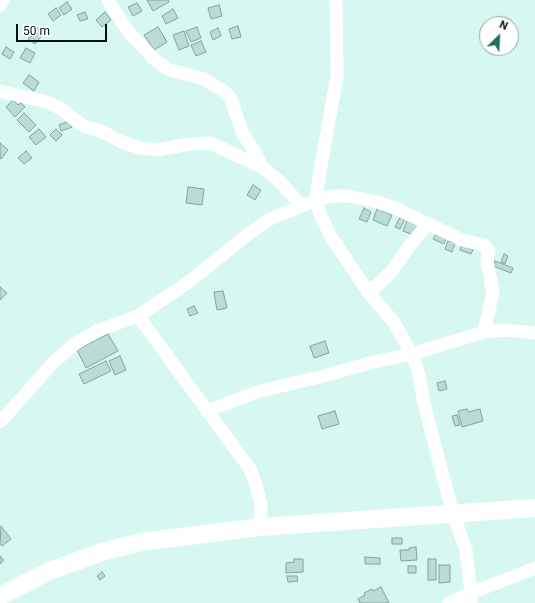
<!DOCTYPE html>
<html>
<head>
<meta charset="utf-8">
<style>
  body { margin:0 }
  #map { position:relative; width:535px; height:603px; overflow:hidden; background:#d7f7f3; font-family:Roboto,sans-serif }
  canvas { display:block }
  .north { position:absolute; left:479px; top:16px; width:40px; height:40px; box-sizing:border-box; background:#fff; border:1px solid #9ba09f; border-radius:50%; rotate:24deg; font-size:11px; font-weight:700; line-height:16px; text-align:center; color:#06110f }
  .north::after { content:''; display:block; margin:auto; width:14px; height:18px; background:#206b64; clip-path:polygon(50% 0,100% 100%,50% 72%,0 100%) }
  .scale { position:absolute; left:16px; top:24px; width:91px; height:18px; box-sizing:border-box; border:2px solid #06110f; border-top:0; padding-left:5px; font-size:12px; line-height:14px; white-space:nowrap; color:#06110f; -webkit-text-stroke:3px #fff; paint-order:stroke }
</style>
</head>
<body>
<div id="map">
<canvas width="535" height="603"></canvas>
<div class="north">N</div>
<div class="scale">50 m</div>
</div>
<script>
const ctx = document.querySelector('canvas').getContext('2d');
ctx.lineJoin = 'round';
function fillPath(path, color) {
  ctx.fillStyle = color;
  ctx.fill(path, 'evenodd');
}
function toPath(rows) {
  const path = new Path2D();
  for (const r of rows) {
    path.moveTo(r[0], r[1]);
    for (let i = 2; i < r.length; i += 2) path.lineTo(r[i], r[i + 1]);
  }
  return path;
}
function trace(path, color, width, dash) {
  ctx.strokeStyle = color;
  ctx.lineWidth = width;
  ctx.lineCap = dash ? 'butt' : 'round';
  ctx.setLineDash(dash || []);
  ctx.stroke(path);
}
const building = toPath([
  [147,0,168,0,169,2,153,11,147,0],
  [67,2,72,9,64,15,59,8,67,2],
  [137,3,142,11,133,16,128,7,137,3],
  [219,5,222,16,211,19,208,8,219,5],
  [56,8,61,15,53,21,48,14,56,8],
  [173,9,178,18,166,24,162,16,173,9],
  [85,12,88,19,80,21,77,15,85,12],
  [105,12,111,20,102,27,96,20,105,12],
  [238,26,241,37,232,39,229,29,238,26],
  [158,27,167,42,154,50,144,35,158,27],
  [197,27,201,38,191,42,186,31,197,27],
  [37,28,44,33,35,44,28,39,37,28],
  [218,28,221,36,213,40,210,32,218,28],
  [184,31,189,46,179,50,173,35,184,31],
  [201,41,206,52,196,56,191,45,201,41],
  [6,47,14,52,10,59,2,54,6,47],
  [26,48,35,53,30,63,20,58,26,48],
  [29,75,39,82,34,91,23,83,29,75],
  [13,100,18,105,21,103,25,107,15,117,6,107,13,100],
  [24,113,36,125,29,132,17,120,24,113],
  [69,121,72,127,61,131,59,125,69,121],
  [39,129,46,137,36,145,29,137,39,129],
  [56,129,62,135,56,141,50,135,56,129],
  [0,143,8,150,1,159,0,158,0,143],
  [26,151,32,158,24,164,18,158,26,151],
  [253,185,261,190,255,200,247,195,253,185],
  [188,187,204,189,202,205,186,203,188,187],
  [364,208,371,212,367,222,359,219,364,208],
  [377,209,392,215,387,226,373,220,377,209],
  [400,217,405,219,400,229,395,227,400,217],
  [407,220,420,225,416,236,403,231,407,220],
  [436,234,446,238,444,244,433,239,436,234],
  [448,241,455,243,452,252,445,249,448,241],
  [462,244,474,248,471,254,460,250,462,244],
  [504,254,508,256,505,264,501,262,504,254],
  [495,261,513,268,511,273,493,266,495,261],
  [0,287,7,293,0,300,0,287],
  [223,291,227,308,217,310,214,292,223,291],
  [194,306,198,313,190,316,187,309,194,306],
  [108,334,118,351,86,368,77,350,108,334],
  [325,341,329,353,314,358,310,346,325,341],
  [120,356,126,370,115,375,109,361,120,356],
  [106,361,111,371,84,384,79,374,106,361],
  [445,381,447,389,439,391,437,383,445,381],
  [467,409,468,412,480,409,483,421,462,427,458,411,467,409],
  [335,411,339,424,322,429,318,416,335,411],
  [457,415,460,425,455,426,452,416,457,415],
  [1,526,11,539,2,546,0,544,1,526],
  [392,538,402,538,402,544,392,544,392,538],
  [416,547,417,560,401,561,400,550,409,550,409,548,416,547],
  [0,556,4,560,0,564,0,556],
  [365,557,380,558,380,564,365,564,365,557],
  [294,559,303,559,303,572,286,573,286,563,294,562,294,559],
  [428,559,436,559,436,580,428,580,428,559],
  [439,565,450,565,450,582,439,583,439,565],
  [408,566,416,566,416,573,408,573,408,566],
  [102,572,105,576,100,580,97,576,102,572],
  [287,576,297,576,298,581,288,582,287,576],
  [381,587,389,603,360,603,358,599,365,595,364,593,372,589,373,591,381,587]
]);
fillPath(building, '#bbdbd7');
trace(building, '#84a29f', 1);
trace(toPath([
  [108,0,127,30,154,59,169,70,204,79,222,90,230,97,243,134,256,154,262,167],
  [0,6,3,0],
  [0,91,47,102,62,109,76,121,86,127,101,131,122,142,140,148,158,150,189,144,210,143,262,167,279,181,302,206],
  [369,293,392,271,410,245,428,224],
  [138,316,250,469,256,485,261,505,260,527],
  [207,411,260,391,324,376,373,362,412,354,393,321,369,293,331,237,320,214,316,200,318,183,337,76,336,0],
  [0,422,54,362,76,343,99,330,138,316,190,281,247,235,268,220,316,200,332,196,348,196,377,202,397,209,462,240,484,245,489,251,487,261,493,292,484,332],
  [449,603,471,593,466,550,453,514,425,408,418,371,412,354,484,332,507,330,535,333],
  [471,603,471,593,535,568]
]), '#fff', 13);
trace(toPath([
  [0,596,49,571,105,551,142,542,260,527,535,508]
]), '#fff', 18);
</script>
</body>
</html>
